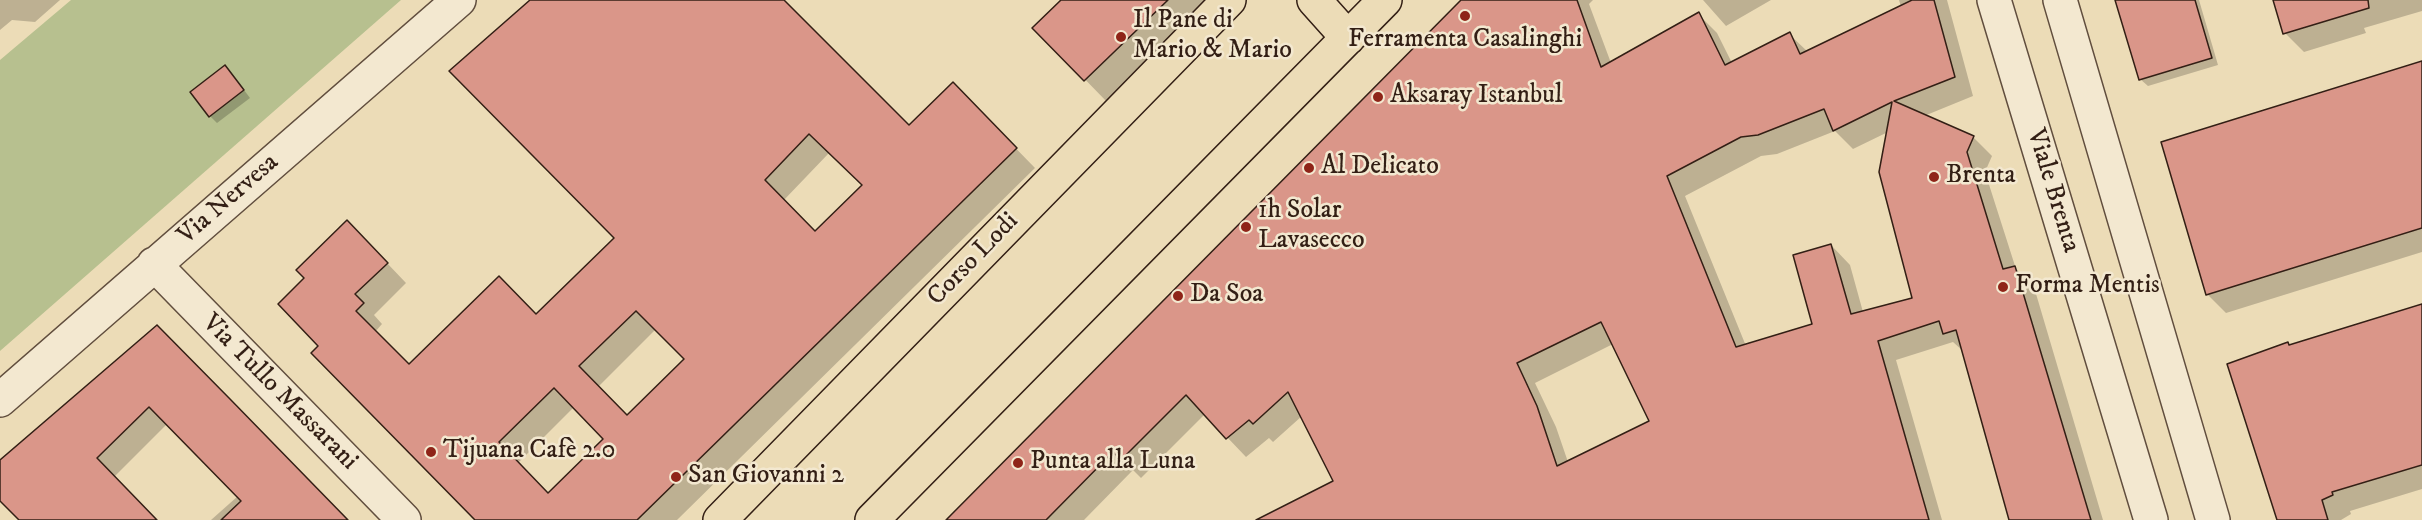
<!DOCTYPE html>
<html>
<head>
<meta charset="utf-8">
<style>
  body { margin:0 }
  canvas { display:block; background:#ecdcb7 }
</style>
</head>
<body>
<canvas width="2422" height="520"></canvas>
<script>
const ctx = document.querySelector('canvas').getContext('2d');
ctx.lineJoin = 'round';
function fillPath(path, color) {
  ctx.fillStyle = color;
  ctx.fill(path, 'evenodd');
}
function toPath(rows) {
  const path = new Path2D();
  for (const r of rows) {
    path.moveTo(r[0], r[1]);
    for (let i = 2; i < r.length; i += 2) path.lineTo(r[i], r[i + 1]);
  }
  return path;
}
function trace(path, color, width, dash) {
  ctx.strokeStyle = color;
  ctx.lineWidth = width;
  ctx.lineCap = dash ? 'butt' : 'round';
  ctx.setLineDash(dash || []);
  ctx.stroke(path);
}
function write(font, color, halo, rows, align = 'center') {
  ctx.font = font + ' "IM FELL DW Pica",serif';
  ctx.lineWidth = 5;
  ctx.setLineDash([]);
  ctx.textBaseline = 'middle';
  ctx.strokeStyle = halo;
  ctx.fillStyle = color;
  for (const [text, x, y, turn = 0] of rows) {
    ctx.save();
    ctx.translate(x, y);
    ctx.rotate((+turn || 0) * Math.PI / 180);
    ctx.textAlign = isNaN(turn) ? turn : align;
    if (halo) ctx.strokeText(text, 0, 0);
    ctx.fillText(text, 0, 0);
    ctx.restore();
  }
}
fillPath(toPath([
  [71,0,401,0,0,351,0,60]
]), '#b7c08f');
fillPath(toPath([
  [0,0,60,0,35,22,12,20,0,30],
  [531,0,785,0,784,1,909,127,953,84,1035,168,677,520,477,520,321,346,367,242,406,283,374,315,382,324,375,332,409,366,536,316,616,238],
  [829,153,863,185,815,233,783,201],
  [656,329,686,359,628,417,598,387],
  [574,407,605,439,548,494,518,463],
  [1059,0,1212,0,1107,102,1035,28,1061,2],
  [1463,0,1593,0,1589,4,1611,63,1698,14,1717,33,1732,63,1789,34,1808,52,1901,7,1899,0,1947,0,1973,96,1924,116,1973,137,1992,156,1985,172,2016,269,2034,287,2103,520,2010,520,1964,352,1953,342,1896,360,1942,520,1280,520,1335,481,1302,416,1273,442,1269,438,1246,457,1205,414,1141,478,1133,470,1084,520,950,520],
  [1835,131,1853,149,1888,132,1913,300,1863,312,1850,265,1831,245,1814,325,1746,346,1685,196,1761,156,1777,154],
  [1613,344,1651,422,1568,462,1556,427,1535,383],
  [1703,0,1771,0,1726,26],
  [2117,0,2199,0,2218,65,2148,86,2140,79],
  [2275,0,2422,0,2422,11,2364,28,2366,33,2304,52,2285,33],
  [2422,63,2422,252,2226,313,2207,294],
  [232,74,250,98,217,123,210,116],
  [2422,306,2422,489,2350,511,2351,514,2341,520,2279,520,2290,346],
  [157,327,347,520,211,520,238,496,167,424,114,477,156,520,21,520,0,499,0,462]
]), '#0003');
const building = toPath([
  [530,0,784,0,909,125,953,82,1017,148,637,520,475,520,311,353,318,346,278,304,304,278,296,270,347,220,388,263,355,294,364,303,356,311,409,364,499,276,536,314,614,238,449,71,530,0],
  [809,134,862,185,815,231,765,180,809,134],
  [636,311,684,359,627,415,579,366,636,311],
  [554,388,603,439,548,493,499,442,554,388],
  [1061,0,1168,0,1084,81,1032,28,1061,0],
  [1461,0,1577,0,1601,67,1699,12,1725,65,1790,32,1800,54,1912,0,1934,0,1955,77,1894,101,1974,136,1967,152,2003,269,2015,266,2091,520,2009,520,1956,330,1943,334,1939,321,1878,341,1929,520,1256,520,1333,481,1288,392,1253,424,1249,420,1226,439,1186,395,1121,460,1113,452,1046,520,946,520,1461,0],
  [1892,102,1879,172,1912,298,1851,314,1831,244,1793,255,1812,324,1736,347,1667,176,1741,137,1758,135,1824,109,1833,131,1892,102],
  [1601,322,1649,421,1557,466,1537,406,1517,363,1601,322],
  [2115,0,2195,0,2212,58,2139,80,2115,0],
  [2273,0,2368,0,2369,8,2283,34,2273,0],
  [2422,61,2422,228,2206,295,2161,142,2422,61],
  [225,65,244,90,209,117,190,92,225,65],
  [2422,304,2422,465,2332,492,2333,495,2322,500,2328,520,2277,520,2227,364,2288,342,2289,345,2422,304],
  [157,325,230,399,348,520,221,520,241,501,149,407,97,458,157,520,19,520,0,501,0,460,157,325]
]);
fillPath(building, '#da9689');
trace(building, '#331f15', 1.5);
const minor = toPath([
  [154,264,404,520],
  [0,400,459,0]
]);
const tertiary = toPath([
  [1994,0,2151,520],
  [2060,0,2213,520]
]);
const primary = toPath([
  [1314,0,1348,38],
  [720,520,1229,0],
  [872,520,1385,0]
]);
trace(minor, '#614e3e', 36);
trace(tertiary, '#614e3e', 36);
trace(primary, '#331f15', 36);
trace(minor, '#f3e8d0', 33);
trace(tertiary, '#f3e8d0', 33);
trace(primary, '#ecdcb7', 33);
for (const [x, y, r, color] of [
  [1465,16,6,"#8f2418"],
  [1121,37,6,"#8f2418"],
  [1378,97,6,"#8f2418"],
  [1309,168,6,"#8f2418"],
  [1934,177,6,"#8f2418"],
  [1246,227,6,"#8f2418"],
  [2003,287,6,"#8f2418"],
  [1178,296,6,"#8f2418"],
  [431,452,6,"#8f2418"],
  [1018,463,6,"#8f2418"],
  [676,477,6,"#8f2418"]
]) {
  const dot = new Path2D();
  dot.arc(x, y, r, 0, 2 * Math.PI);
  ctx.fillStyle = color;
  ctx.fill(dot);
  trace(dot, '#f3e8d0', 2);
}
write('26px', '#331f15', '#f3e8d0', [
  ["Il Pane di",1133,22],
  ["Mario & Mario",1133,52],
  ["Ferramenta Casalinghi",1465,41,"center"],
  ["Aksaray Istanbul",1390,97],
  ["Al Delicato",1321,168],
  ["Brenta",1946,177],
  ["1h Solar",1258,212],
  ["Lavasecco",1258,242],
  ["Forma Mentis",2015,287],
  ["Da Soa",1190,296],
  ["Tijuana Cafè 2.0",443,452],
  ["Punta alla Luna",1030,463],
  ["San Giovanni 2",688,477]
], 'left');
write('26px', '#331f15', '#f3e8d0', [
  ["Viale Brenta",2052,191,73],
  ["Via Nervesa",229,200,-41],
  ["Corso Lodi",974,260,-46],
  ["Via Tullo Massarani",279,393,45]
]);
</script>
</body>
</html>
